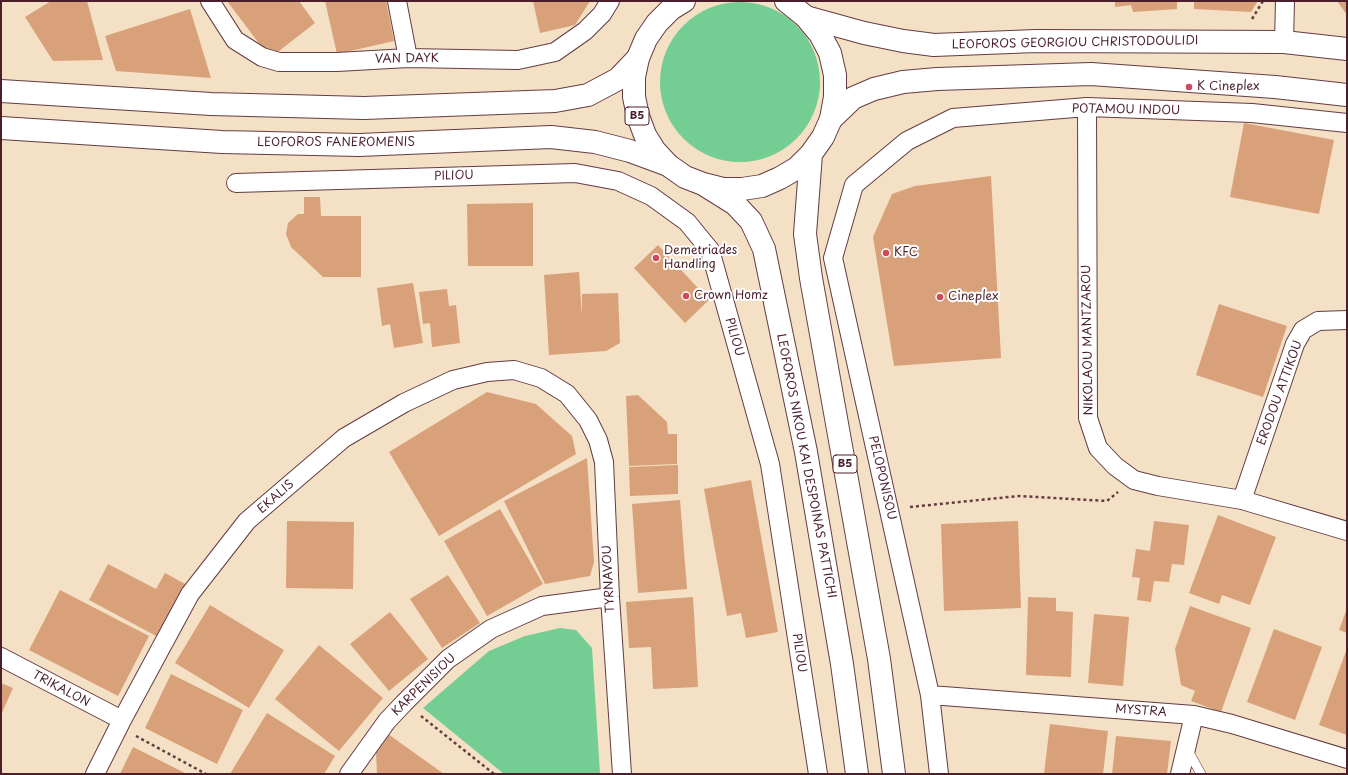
<!DOCTYPE html>
<html>
<head>
<meta charset="utf-8">
<style>
  body { margin:0 }
  #map { position:relative; width:1348px; height:775px; overflow:hidden; background:#f4e0c5; font-family:"Playpen Sans",sans-serif }
  canvas { display:block }
  .frame { position:absolute; inset:0; border:2px solid #4a1f2b; pointer-events:none }
</style>
</head>
<body>
<div id="map">
<canvas width="1348" height="775"></canvas>
<div class="frame"></div>
</div>
<script>
const ctx = document.querySelector('canvas').getContext('2d');
ctx.lineJoin = 'round';
function fillPath(path, color) {
  ctx.fillStyle = color;
  ctx.fill(path, 'evenodd');
}
function toPath(rows) {
  const path = new Path2D();
  for (const r of rows) {
    if (r.length === 3) {
      path.moveTo(r[0] + r[2], r[1]);
      path.arc(r[0], r[1], r[2], 0, 2 * Math.PI);
      continue;
    }
    path.moveTo(r[0], r[1]);
    for (let i = 2; i < r.length; i += 2) path.lineTo(r[i], r[i + 1]);
  }
  return path;
}
function trace(path, color, width, dash) {
  ctx.strokeStyle = color;
  ctx.lineWidth = width;
  ctx.lineCap = dash ? 'butt' : 'round';
  ctx.setLineDash(dash || []);
  ctx.stroke(path);
}
function write(font, color, halo, rows, align = 'center') {
  ctx.font = font + ' "Playpen Sans",sans-serif';
  ctx.lineWidth = 4;
  ctx.setLineDash([]);
  ctx.textBaseline = 'middle';
  ctx.strokeStyle = halo;
  ctx.fillStyle = color;
  for (const [text, x, y, turn = 0] of rows) {
    ctx.save();
    ctx.translate(x, y);
    ctx.rotate((+turn || 0) * Math.PI / 180);
    ctx.textAlign = isNaN(turn) ? turn : align;
    if (halo) ctx.strokeText(text, 0, 0);
    ctx.fillText(text, 0, 0);
    ctx.restore();
  }
}
fillPath(toPath([
  [740,82,80],
  [560,628,576,630,592,648,600,774,504,774,423,708,489,651,525,636]
]), '#74cd93');
fillPath(toPath([
  [51,1,87,1,103,60,53,61,25,17],
  [227,1,299,1,315,23,270,58],
  [325,1,386,1,394,41,337,54],
  [533,1,590,1,575,25,540,33],
  [1115,1,1177,1,1177,9,1133,12,1131,5,1115,7],
  [1194,1,1258,1,1251,12,1194,9],
  [1337,1,1347,1,1347,15],
  [190,9,211,78,116,71,105,36],
  [1244,123,1334,140,1319,214,1230,197],
  [991,176,1001,358,894,366,873,237,892,194,915,186],
  [304,197,320,197,321,216,361,216,361,277,323,277,291,247,286,234,288,223,298,214,304,214],
  [533,203,533,266,468,266,467,204],
  [658,245,709,300,685,323,634,268],
  [579,272,582,316,582,294,618,293,620,343,606,351,549,355,544,275],
  [413,283,423,343,394,348,390,324,382,326,377,288],
  [447,289,449,306,456,305,460,343,432,347,430,323,423,324,419,292],
  [1219,304,1287,326,1263,397,1196,375],
  [487,392,536,404,572,436,576,454,439,536,389,452],
  [638,395,667,422,668,434,677,434,677,464,629,466,626,396],
  [587,458,594,562,590,576,545,584,504,501],
  [678,465,678,494,630,496,629,467],
  [751,480,778,632,746,638,741,613,727,616,704,489],
  [680,500,687,589,638,593,632,504],
  [500,509,543,584,487,616,444,541],
  [1218,515,1276,537,1250,605,1222,595,1219,604,1189,593],
  [287,521,354,522,353,589,286,588],
  [1018,521,1021,608,944,611,941,524],
  [1154,521,1189,525,1184,565,1172,564,1169,582,1154,581,1151,602,1137,600,1140,578,1132,577,1136,549,1150,551],
  [108,564,156,589,165,573,187,585,158,637,89,600],
  [448,575,480,623,442,648,410,599],
  [60,590,149,636,118,696,29,650],
  [693,597,698,687,653,689,651,647,629,648,626,602],
  [1028,597,1056,598,1056,611,1073,612,1071,677,1026,675],
  [210,605,284,650,249,708,175,663],
  [1190,606,1251,628,1221,712,1191,701,1195,691,1181,685,1175,649],
  [1347,608,1347,633,1339,630],
  [390,612,428,659,389,691,350,644],
  [1094,614,1129,617,1123,686,1088,683],
  [1274,629,1322,647,1295,720,1247,702],
  [319,645,383,698,339,751,275,699],
  [1346,651,1347,652,1347,735,1319,725],
  [171,674,243,710,217,764,145,728],
  [1,683,13,688,1,715],
  [267,713,335,756,324,774,230,774],
  [1050,724,1108,731,1103,774,1044,774],
  [388,734,444,774,377,774,376,751],
  [1116,736,1171,741,1167,774,1112,774],
  [133,747,187,774,120,774]
]), '#d9a17a');
const service = toPath([
  [1187,749,1201,774]
]);
const minor = toPath([
  [210,1,235,40,262,57,279,62,337,62,408,58,518,60,555,52,585,31,602,14,610,1],
  [397,1,408,58],
  [1284,42,1285,1],
  [1087,107,1088,418,1098,448,1115,466,1134,480,1158,486,1242,500,1347,531],
  [236,183,575,173,618,181,651,196,687,222,710,250,770,464,818,774],
  [1242,500,1295,344,1303,330,1318,321,1347,320],
  [1,657,122,720],
  [930,695,1194,715,1232,724,1347,759],
  [95,774,122,720,190,594,247,521,344,438,404,403,453,380,487,372,514,370,541,378,567,394,588,420,598,440,604,462,610,597,622,774],
  [349,774,387,721,404,703,448,659,491,629,542,606,610,597],
  [939,774,930,695,833,258,854,185,907,141,953,118,1087,107,1252,113,1347,123],
  [1180,774,1194,715]
]);
const secondary = toPath([
  [806,17,864,33,903,41,934,45,1036,41,1284,42,1347,49],
  [1,91,211,104,364,108,555,101,588,95,618,79,638,58],
  [831,119,853,98,874,89,903,82,937,79,1091,74,1275,87,1347,95],
  [1,128,222,142,359,145,551,137,595,142,630,151,668,165]
]);
const primary = toPath([
  [684,1,671,9,657,23,646,39,638,58,634,77,634,97,638,116,645,135,655,151,668,165,685,177,703,184,723,189,742,189,762,186,780,178,797,168,811,154,823,137,831,119,835,97,835,75,830,53,820,34,806,17,786,1],
  [811,154,805,234,811,278,879,659,894,774],
  [703,184,735,204,751,221,764,249,806,452,842,664,857,774]
]);
trace(service, '#643c42', 10);
trace(minor, '#643c42', 20);
trace(secondary, '#643c42', 24);
trace(primary, '#643c42', 24);
trace(toPath([
  [1252,19,1263,1],
  [910,507,1019,496,1107,501,1118,492],
  [421,716,494,774],
  [136,736,206,774]
]), '#643c42', 2.5, [3, 3]);
trace(service, '#fff', 9);
trace(minor, '#fff', 18);
trace(secondary, '#fff', 22);
trace(primary, '#fff', 22);
for (const [x, y, r, color] of [
  [1189,87,4,"#d1495b"],
  [886,253,4,"#d1495b"],
  [656,258,4,"#d1495b"],
  [686,296,4,"#d1495b"],
  [940,297,4,"#d1495b"]
]) {
  const dot = new Path2D();
  dot.arc(x, y, r, 0, 2 * Math.PI);
  ctx.fillStyle = color;
  ctx.fill(dot);
  trace(dot, '#fff', 1.5);
}
for (const [x, y, w] of [
  [637,116,24],
  [845,464,24]
]) {
  const box = new Path2D();
  box.roundRect(x - w / 2, y - 9, w, 18, 3);
  ctx.fillStyle = '#fff';
  ctx.fill(box);
  trace(box, '#4a1f2b', 1);
}
write('bold 11px', '#4a1f2b', null, [
  ["B5",637,116],
  ["B5",845,464]
]);
write('12px', '#4a1f2b', '#fff', [
  ["LEOFOROS GEORGIOU CHRISTODOULIDI",1075,43,-1],
  ["VAN DAYK",407,59,-1],
  ["POTAMOU INDOU",1126,110,1],
  ["LEOFOROS FANEROMENIS",336,143],
  ["PILIOU",454,176,-2],
  ["PILIOU",734,337,74],
  ["NIKOLAOU MANTZAROU",1088,340,-91],
  ["ERODOU ATTIKOU",1280,393,-70],
  ["LEOFOROS NIKOU KAI DESPOINAS PATTICHI",806,466,79],
  ["PELOPONISOU",882,478,77],
  ["EKALIS",276,497,-41],
  ["TYRNAVOU",609,579,-93],
  ["PILIOU",799,653,81],
  ["KARPENISIOU",424,685,-44],
  ["TRIKALON",61,689,28],
  ["MYSTRA",1141,711,4]
]);
write('12px', '#4a1f2b', '#fff', [
  ["K Cineplex",1197,87],
  ["Demetriades",664,251],
  ["Handling",664,265],
  ["KFC",894,253],
  ["Crown Homz",694,296],
  ["Cineplex",948,297]
], 'left');
</script>
</body>
</html>
